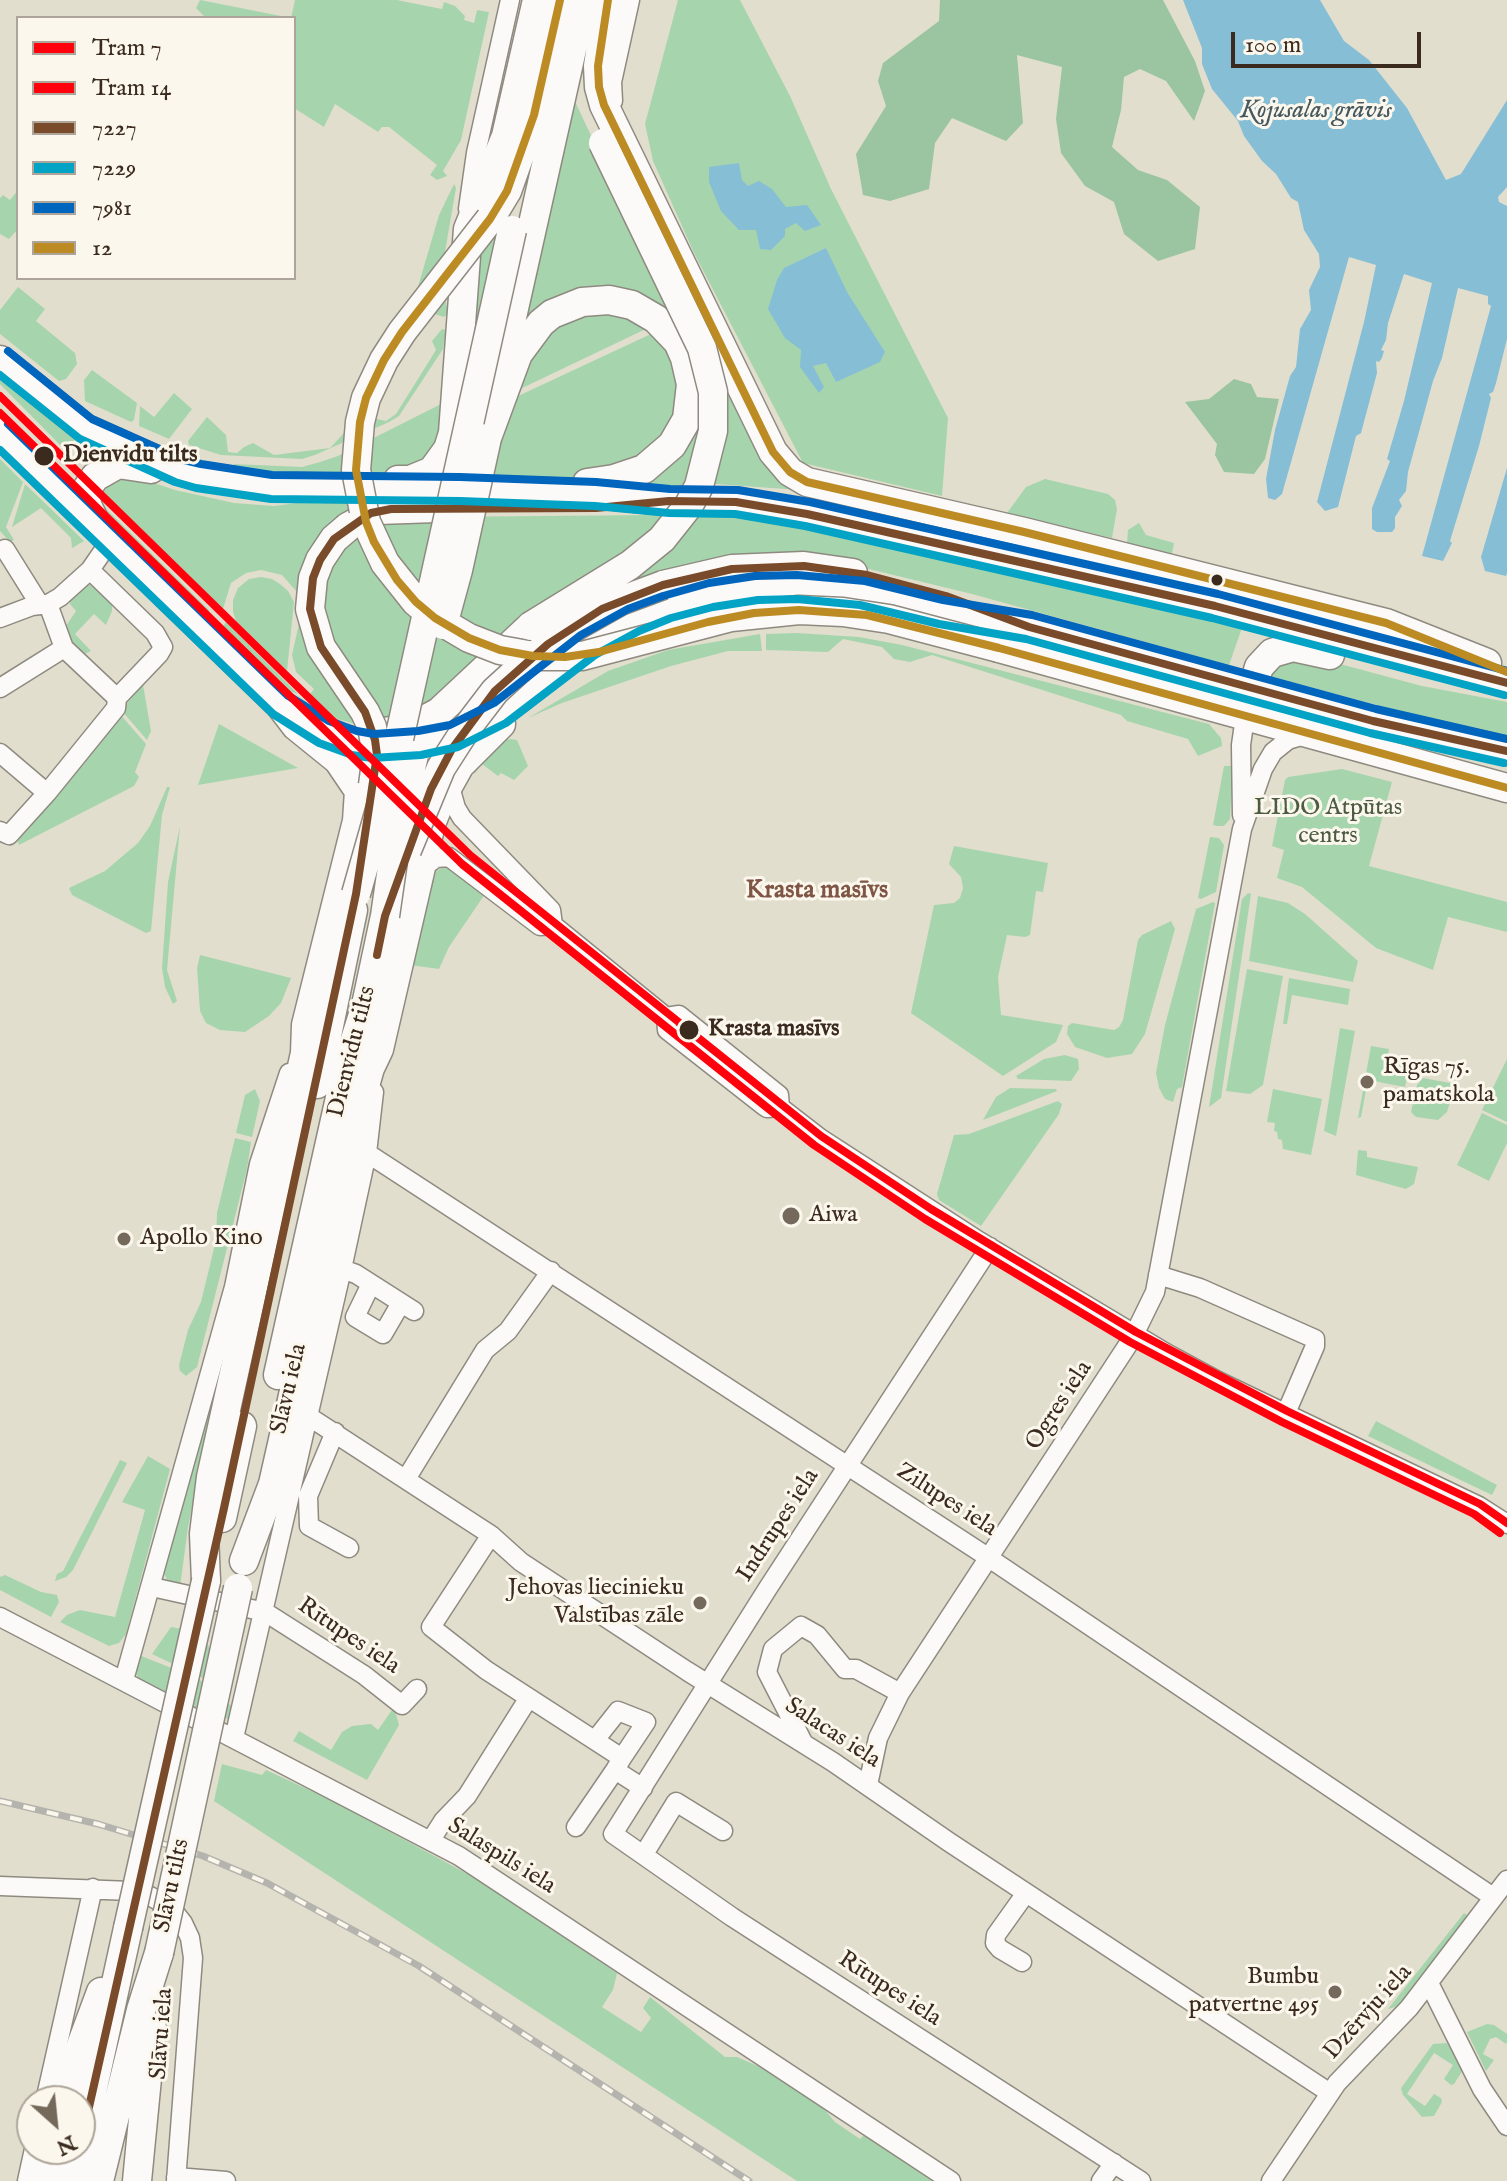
<!DOCTYPE html>
<html>
<head>
<meta charset="utf-8">
<style>
  body { margin:0 }
  #map { position:relative; width:1507px; height:2181px; overflow:hidden; background:#e2decd; font-family:"IM FELL English",serif }
  canvas { display:block }
  .legend { position:absolute; left:16px; top:16px; width:280px; height:264px; box-sizing:border-box; background:#fbf7ec; border:2px solid #aea59a; margin:0; padding:10px 14px; list-style:none; font-size:24px; color:#3b2a1e }
  .legend li { display:flex; align-items:center; gap:16px; height:40px }
  .legend b { width:40px; border:2px solid #aea59a }
  .north { position:absolute; left:16px; top:2085px; width:80px; height:80px; box-sizing:border-box; background:#fbf7ec; border:2px solid #aea59a; border-radius:50%; rotate:153deg; font-size:22px; font-weight:700; line-height:32px; text-align:center; color:#3b2a1e }
  .north::after { content:''; display:block; margin:auto; width:28px; height:36px; background:#75695b; clip-path:polygon(50% 0,100% 100%,50% 72%,0 100%) }
  .scale { position:absolute; left:1231px; top:32px; width:190px; height:36px; box-sizing:border-box; border:4px solid #3b2a1e; border-top:0; padding-left:10px; font-size:24px; line-height:28px; white-space:nowrap; color:#3b2a1e; -webkit-text-stroke:6px #fbf7ec; paint-order:stroke }
</style>
</head>
<body>
<div id="map">
<canvas width="1507" height="2181"></canvas>
<ul class="legend">
<li><b style="height:10px;background:#ff000c"></b>Tram 7</li>
<li><b style="height:10px;background:#ff000c"></b>Tram 14</li>
<li><b style="height:10px;background:#7a4b2a"></b>7227</li>
<li><b style="height:10px;background:#03a3c5"></b>7229</li>
<li><b style="height:10px;background:#0065bd"></b>7981</li>
<li><b style="height:10px;background:#bc8b24"></b>12</li>
</ul>
<div class="north">N</div>
<div class="scale">100 m</div>
</div>
<script>
const ctx = document.querySelector('canvas').getContext('2d');
ctx.lineJoin = 'round';
function fillPath(path, color) {
  ctx.fillStyle = color;
  ctx.fill(path, 'evenodd');
}
function toPath(rows) {
  const path = new Path2D();
  for (const r of rows) {
    path.moveTo(r[0], r[1]);
    for (let i = 2; i < r.length; i += 2) path.lineTo(r[i], r[i + 1]);
  }
  return path;
}
function trace(path, color, width, dash) {
  ctx.strokeStyle = color;
  ctx.lineWidth = width;
  ctx.lineCap = dash ? 'butt' : 'round';
  ctx.setLineDash(dash || []);
  ctx.stroke(path);
}
function write(font, color, halo, rows, align = 'center') {
  ctx.font = font + ' "IM FELL English",serif';
  ctx.lineWidth = 6;
  ctx.setLineDash([]);
  ctx.textBaseline = 'middle';
  ctx.strokeStyle = halo;
  ctx.fillStyle = color;
  for (const [text, x, y, turn = 0] of rows) {
    ctx.save();
    ctx.translate(x, y);
    ctx.rotate((+turn || 0) * Math.PI / 180);
    ctx.textAlign = isNaN(turn) ? turn : align;
    if (halo) ctx.strokeText(text, 0, 0);
    ctx.fillText(text, 0, 0);
    ctx.restore();
  }
}
fillPath(toPath([
  [200,0,291,18,295,0,397,0,442,9,444,2,455,6,465,16,464,20,474,23,477,10,489,12,461,140,443,171,447,176,437,180,433,177,430,175,437,165,389,127,382,127,378,132,335,104,324,127,294,108,294,18,206,18,196,8],
  [678,0,740,0,790,96,831,189,948,418,942,496,803,463,694,253,653,161,645,124],
  [572,95,596,146,694,306,516,391,461,394,484,214,539,236],
  [454,184,456,188,441,275,448,314,444,317,422,310,415,297,439,215],
  [18,190,18,229,9,239,0,234,0,198,3,195,10,200],
  [18,287,45,309,36,321,75,353,77,364,66,379,59,381,0,334,0,310],
  [698,312,813,491,716,484,686,488,621,485,660,466,683,393,659,449,578,478,432,477,501,404],
  [442,329,446,330,443,349,399,416,389,422,315,455,302,459,221,455,189,445,188,441,207,417,226,435,228,452,237,453,244,447,253,443,274,455,330,448,358,418,364,416,386,421,396,414,436,350,432,341],
  [92,370,137,403,134,420,131,422,85,401,84,380],
  [0,373,78,435,66,451,0,384],
  [174,393,192,409,169,439,139,426,140,406,154,417],
  [445,402,441,449,401,475,261,473,234,468,234,464,302,467,320,462,338,456],
  [0,459,23,482,6,527,14,540,10,542,0,531],
  [136,477,175,490,234,503,274,506,333,498,415,498,383,520,429,517,654,515,782,519,1243,625,1229,665,972,594,840,562,749,580,439,731,441,701,373,729,334,718,310,694,314,689,296,672,292,655,302,610,297,592,282,575,261,570,246,573,231,583,223,609,103,492,114,479],
  [1045,479,1108,494,1115,500,1117,509,1112,538,1007,513,1026,487],
  [25,484,47,505,84,541,72,548,71,538,41,508,12,527],
  [103,506,209,610,207,616,104,518],
  [1139,523,1146,535,1174,543,1172,554,1127,543,1128,530],
  [261,577,272,579,280,584,288,591,294,602,287,671,236,621,233,612,233,600,238,588,249,579],
  [92,585,100,587,112,602,112,611,106,625,94,614,75,634,91,651,85,654,68,643,65,633,66,626,76,611,70,604,70,597,82,586],
  [226,622,298,694,281,688,220,631],
  [797,633,859,637,902,645,1209,724,1221,738,1222,746,1198,756,1188,739,1127,721,1121,715,932,655,910,662,894,659,882,647,843,639,828,652,766,650,766,634],
  [760,634,762,651,728,651,671,666,562,703,528,718,608,671,668,650],
  [1314,657,1422,686,1507,702,1507,740,1265,675,1279,660],
  [143,685,151,731,147,740,121,710],
  [119,713,146,744,135,772,139,777,134,786,19,845,16,836],
  [219,724,298,768,198,785],
  [510,739,517,740,528,766,514,780,501,773,498,776,482,764,475,773,472,772,502,741],
  [1224,766,1233,766,1230,819,1224,826,1217,826,1213,825],
  [1342,769,1392,782,1369,866,1507,902,1507,932,1448,917,1433,970,1376,948,1302,887,1277,878,1284,850,1272,846,1285,780,1288,777],
  [167,787,170,787,162,815,151,931,146,933,72,895,69,888,105,871,138,843,150,826],
  [180,826,167,970,177,1001,173,1004,165,987,162,968,168,882],
  [1210,837,1219,838,1224,845,1216,892,1201,899,1198,898],
  [954,846,1048,863,1043,892,1036,891,1030,935,1025,937,1007,935,998,977,1001,1015,1063,1025,1056,1042,1003,1076,911,1013,934,905,954,903,960,898,963,888,961,877,949,864],
  [446,865,485,894,449,947,439,969,410,965,434,873],
  [1248,893,1251,894,1221,1098,1209,1107,1242,899],
  [1258,896,1288,903,1305,914,1358,961,1353,982,1249,961],
  [1213,902,1215,903,1182,1087,1177,1089,1173,1102,1165,1099,1159,1088,1156,1073,1165,1025,1196,909],
  [1171,921,1175,929,1145,1034,1132,1054,1107,1058,1075,1047,1067,1034,1068,1026,1072,1023,1114,1030,1119,1027,1123,1020,1138,940,1142,935],
  [200,955,291,978,281,1003,269,1016,245,1032,220,1030,206,1023,200,1011,197,968],
  [1247,969,1283,976,1263,1085,1250,1094,1226,1091],
  [1289,978,1350,989,1348,1005,1292,995,1287,1024,1283,1024],
  [1340,1028,1355,1031,1336,1136,1324,1131],
  [1371,1046,1389,1049,1387,1061,1410,1065,1405,1087,1368,1080,1361,1117,1358,1118],
  [1065,1055,1078,1059,1079,1069,1071,1081,1018,1079,1016,1076,1044,1059],
  [1507,1059,1507,1122,1482,1110],
  [1423,1078,1450,1083,1455,1087,1447,1112,1438,1120,1416,1117,1411,1112,1417,1085],
  [1010,1088,1056,1089,1057,1091,983,1120,996,1097],
  [255,1089,260,1101,252,1137,236,1133,245,1095],
  [1273,1089,1322,1099,1311,1155,1283,1149,1282,1140,1278,1139,1277,1132,1274,1131,1275,1123,1267,1122],
  [1058,1101,1062,1104,1059,1114,981,1226,939,1200,937,1194,954,1135,969,1134],
  [1482,1113,1507,1125,1507,1143,1489,1181,1457,1165],
  [235,1138,251,1142,247,1169,197,1367,186,1376,180,1371,179,1365,188,1330,201,1302,216,1240,217,1213],
  [1358,1150,1367,1151,1367,1157,1418,1167,1414,1184,1406,1189,1356,1175],
  [255,1219,204,1445,188,1527,180,1587,170,1585,163,1572],
  [1376,1421,1497,1485,1492,1495,1368,1436],
  [148,1456,170,1469,126,1634,119,1643,109,1646,60,1622,67,1615,80,1610,115,1617,145,1510,122,1502],
  [120,1460,127,1463,73,1570,66,1577,55,1581,57,1574,63,1571],
  [5,1575,41,1592,57,1595,59,1602,51,1617,0,1590,0,1577],
  [171,1627,182,1629,207,1644,213,1653,211,1682,152,1654],
  [139,1655,199,1679,236,1710,231,1720,193,1706,138,1678,136,1672],
  [394,1707,399,1725,367,1780,293,1741,299,1731,331,1750,342,1732,352,1726,371,1724,378,1730],
  [222,1764,262,1775,266,1770,331,1800,475,1878,617,1973,613,1990,602,2007,641,2032,651,2018,643,2008,650,1997,725,2057,737,2057,767,2070,821,2105,835,2122,860,2139,864,2135,932,2181,797,2181,214,1801],
  [1464,1913,1471,1918,1402,2005,1388,2009],
  [1487,2024,1494,2025,1507,2034,1507,2042,1506,2044,1496,2037,1490,2039,1483,2054,1494,2060,1486,2071,1467,2032],
  [1447,2043,1463,2070,1454,2084,1451,2085,1444,2079,1453,2065,1434,2053,1407,2094,1425,2106,1434,2094,1441,2098,1442,2102,1434,2116,1422,2117,1403,2095,1401,2088,1433,2044]
]), '#a6d5ad');
fillPath(toPath([
  [940,0,1163,0,1195,61,1205,91,1194,121,1166,81,1140,69,1124,77,1121,110,1112,147,1138,170,1167,180,1200,207,1195,249,1158,261,1124,234,1114,202,1085,186,1061,153,1056,119,1062,67,1017,55,1023,123,1006,141,952,118,935,143,929,189,890,201,863,195,856,154,886,106,878,81,883,63,939,21],
  [1234,379,1251,384,1257,397,1279,399,1265,459,1254,474,1224,472,1215,455,1217,444,1185,402,1209,399]
]), '#9ac5a0');
fillPath(toPath([
  [1183,0,1320,0,1344,41,1369,60,1407,108,1446,180,1461,174,1507,100,1507,187,1498,197,1499,202,1507,206,1507,339,1496,383,1493,392,1489,394,1491,398,1479,446,1450,541,1452,543,1443,561,1422,556,1491,306,1488,304,1488,296,1458,288,1442,358,1433,381,1408,472,1406,491,1399,500,1402,506,1395,517,1395,528,1392,532,1377,532,1372,529,1372,508,1390,461,1387,459,1404,401,1432,283,1404,274,1388,323,1386,340,1381,350,1384,351,1382,358,1379,362,1376,361,1377,373,1361,433,1356,436,1338,507,1325,511,1317,502,1364,322,1376,265,1349,257,1282,494,1275,500,1268,498,1266,479,1275,430,1290,376,1296,367,1300,329,1311,310,1309,290,1320,267,1319,254,1304,230,1298,202,1291,198,1276,174,1262,161,1244,136,1238,121,1212,89,1202,64,1202,48],
  [739,163,742,180,748,186,759,181,772,189,786,207,807,205,821,225,805,231,796,223,785,229,785,236,771,250,760,249,756,230,739,230,721,211,709,182,709,167],
  [826,248,847,292,885,352,880,362,836,382,826,363,813,366,824,387,819,393,800,367,801,350,785,338,768,309,777,280,784,268],
  [1507,468,1507,573,1506,576,1485,571,1481,557]
]), '#86bed6');
const minor = toPath([
  [613,101,612,82,630,0],
  [468,209,476,153,510,0],
  [5,549,40,605],
  [0,618,32,606,48,604],
  [64,648,117,698],
  [0,688,64,648,48,604,60,597,90,570,110,541],
  [0,753,47,793],
  [449,783,456,808,462,818,551,910,553,925],
  [1242,815,1241,745,1245,717],
  [0,831,9,835,47,793,116,708,117,698,159,654,163,647,155,633,90,570],
  [421,869,436,858,449,857,540,926,553,925,666,1017,667,1030,764,1106,767,1108,780,1107,820,1138,979,1241,1166,1353,1218,1381,1479,1506,1507,1524],
  [666,1017,679,1015,779,1095,780,1107],
  [367,1153,980,1552,1493,1897],
  [990,1247,768,1588,613,1834,732,1917,1141,2181],
  [342,1269,356,1274,414,1311],
  [1158,1275,1200,1288,1315,1339,1315,1346,1286,1413],
  [371,1284,355,1317,383,1334,401,1303],
  [308,1416,491,1535,521,1562,687,1671,833,1762,949,1842,1330,2093],
  [335,1432,308,1496,309,1526,349,1548],
  [406,1479,485,1350,508,1331,551,1271],
  [491,1535,431,1627,486,1670,622,1758,615,1770,643,1788],
  [152,1587,265,1612,364,1675,402,1705,417,1689],
  [0,1617,459,1856,951,2181],
  [124,1680,234,1287,259,1164,289,1073],
  [234,1738,342,1269,367,1153,374,1092],
  [595,1740,618,1711,646,1722,622,1758],
  [804,1744,767,1672,773,1649,801,1626,817,1635,845,1669,856,1669,900,1693],
  [868,1785,878,1738,900,1693,1133,1337,1155,1292,1242,829,1263,769,1273,752,1288,740,1308,734],
  [576,1827,615,1770],
  [431,1840,443,1821,467,1796,528,1699],
  [644,1854,676,1802,723,1831],
  [0,1886,131,1891,150,1896,172,1909,183,1923,190,1938,193,1958,176,2181],
  [1022,1962,1000,1949,995,1943,996,1935,1026,1893],
  [1429,1983,1482,2089,1507,2126],
  [45,2101,93,1888],
  [176,2177,226,2181],
  [27,2181,34,2149],
  [1101,2181,1114,2163],
  [1271,2181,1337,2083,1409,2008,1507,1880]
]);
const highway = toPath([
  [608,0,598,66,599,87,604,105,773,452,790,472,807,482,1024,532,1386,623,1487,663],
  [490,219,507,191,534,115,560,0],
  [0,360,86,429,180,471,199,476,271,487,460,489,596,494,669,501,736,502,807,514,1215,606,1507,683],
  [500,371,583,0],
  [0,433,280,705,296,726,338,760,359,791,357,821,306,1025,305,1053,211,1477,204,1534,206,1581],
  [487,438,518,354,541,323,552,314,582,302,609,300,632,305,656,319,678,342,685,358,691,384,687,419,672,445,644,469,614,479,587,483],
  [398,480,410,480,432,471,448,449,453,433,468,229,506,136,537,0],
  [97,526,87,505,86,490,95,477,118,464,151,469],
  [348,527,378,510,436,508],
  [663,585,732,569,804,566,853,573],
  [999,648,1507,788],
  [1248,704,1259,667,1272,653,1293,647,1330,655],
  [311,724,343,739,373,746,420,743,454,736,500,713,588,645,634,620,667,607,711,595,757,588,797,587,862,593,941,612,1029,627,1373,721,1507,751],
  [380,733,411,727,439,712,531,626],
  [317,1084,353,910],
  [278,1375,348,1062,366,1005,385,916],
  [222,1518,242,1426],
  [244,1561,273,1484,355,1121,370,1068,379,1049,431,824,441,799,460,765,501,724],
  [67,2101,79,2051,101,1992],
  [80,2147,128,1928],
  [49,2181,56,2149],
  [73,2181,80,2149],
  [99,2181,141,2010,159,1953],
  [137,2181,152,2027]
]);
trace(minor, '#8f8a80', 21);
trace(highway, '#8f8a80', 31);
trace(minor, '#fbfaf8', 18);
trace(highway, '#fbfaf8', 28);
const rail = toPath([
  [0,1801,98,1824,203,1856,267,1883,419,1966,749,2181]
]);
trace(rail, '#b5b3ae', 7);
trace(rail, '#fbf7ec', 4, [12]);
const highwayBridge = toPath([
  [490,219,402,332,384,360,366,398,360,422,356,470,366,522,385,563,416,602,435,618,469,638,500,650,533,656,582,656,731,617,799,610,843,612,889,619,999,648],
  [348,527,334,539,320,560,313,578,310,609,321,647,365,712,372,727,377,755,373,785],
  [443,625,458,570,487,438],
  [531,626,630,565,662,539,689,505,699,486,713,431,713,392,702,348,603,143],
  [407,850,441,768,466,729,495,691,529,660,567,631,620,601,663,585],
  [356,894,395,757,512,230],
  [385,916,398,826,414,755],
  [128,1928,206,1581],
  [159,1953,238,1588]
]);
trace(highwayBridge, '#8f8a80', 31, []);
trace(highwayBridge, '#fbfaf8', 28);
trace(toPath([
  [377,955,385,916,431,789,452,749,495,691,548,644,602,609,663,585,732,569,804,566,867,575,946,596,1029,627,1373,721,1507,751],
  [80,2147,224,1508,356,894,377,755,375,740,365,712,321,647,310,609,313,578,320,560,334,539,371,513,391,509,596,508,669,501,736,502,807,514,1215,606,1507,683]
]), '#7a4b2a', 8);
trace(toPath([
  [0,375,80,439,175,482,196,488,271,499,460,501,595,506,669,513,735,514,805,526,1212,618,1504,695],
  [0,450,273,714,319,743,352,755,372,758,421,755,458,747,506,723,595,655,639,631,671,618,713,607,758,600,797,599,860,605,939,624,1026,639,1370,733,1504,763]
]), '#03a3c5', 8);
trace(toPath([
  [8,351,92,419,184,460,201,464,272,475,460,477,596,482,670,489,738,490,810,502,1218,594,1507,671],
  [8,424,287,695,329,721,357,731,374,734,418,731,450,725,494,703,581,635,628,609,663,596,709,583,755,576,797,575,865,581,943,600,1032,615,1376,709,1507,739]
]), '#0065bd', 8);
trace(toPath([
  [560,0,534,115,507,191,490,219,402,332,384,360,366,398,360,422,356,470,366,522,374,542,397,580,416,602,435,618,469,638,500,650,533,656,565,657,599,652,708,622,754,613,799,610,867,615,999,648,1507,788],
  [608,0,598,66,599,87,604,105,773,452,790,472,807,482,1024,532,1386,623,1507,672]
]), '#bc8b24', 8);
trace(toPath([
  [0,396,470,855,821,1136,931,1209,1136,1332,1287,1411,1480,1504,1507,1523]
]), '#ff000c', 8);
trace(toPath([
  [0,413,462,864,814,1145,925,1219,1130,1342,1282,1422,1474,1514,1500,1533]
]), '#ff000c', 8);
for (const [x, y, r, color] of [
  [44,456,11,"#3b2a1e"],
  [1217,580,7,"#3b2a1e"],
  [689,1030,11,"#3b2a1e"],
  [1367,1082,8,"#75695b"],
  [791,1216,10,"#75695b"],
  [124,1239,8,"#75695b"],
  [700,1603,8,"#75695b"],
  [1335,1992,8,"#75695b"]
]) {
  const dot = new Path2D();
  dot.arc(x, y, r, 0, 2 * Math.PI);
  ctx.fillStyle = color;
  ctx.fill(dot);
  trace(dot, '#fbf7ec', 3);
}
write('bold 24px', '#3b2a1e', '#fbf7ec', [
  ["Dienvidu tilts",63,456],
  ["Krasta masīvs",708,1030]
], 'left');
write('24px', '#4c5b41', '#fbf7ec', [
  ["LIDO Atpūtas",1328,809],
  ["centrs",1328,837]
]);
write('24px', '#3b2a1e', '#fbf7ec', [
  ["Dienvidu tilts",353,1052,-76],
  ["Slāvu iela",290,1389,-77],
  ["Ogres iela",1060,1406,-57],
  ["Zilupes iela",946,1501,33],
  ["Indrupes iela",779,1526,-57],
  ["Rītupes iela",348,1637,34],
  ["Salacas iela",832,1734,33],
  ["Salaspils iela",501,1857,32],
  ["Slāvu tilts",173,1886,-78],
  ["Rītupes iela",889,1990,33],
  ["Dzērvju iela",1369,2013,-48],
  ["Slāvu iela",163,2034,-86]
]);
write('24px', '#3b2a1e', '#fbf7ec', [
  ["Rīgas 75.",1383,1068],
  ["pamatskola",1383,1096],
  ["Aiwa",809,1216],
  ["Apollo Kino",140,1239],
  ["Jehovas liecinieku",684,1589,"right"],
  ["Valstības zāle",684,1617,"right"],
  ["Bumbu",1319,1978,"right"],
  ["patvertne 495",1319,2006,"right"]
], 'left');
write('italic 26px', '#475960', '#fbf7ec', [
  ["Kojusalas grāvis",1316,112]
]);
write('bold 26px', '#7f5645', '#fbf7ec', [
  ["Krasta masīvs",817,892]
]);
</script>
</body>
</html>
